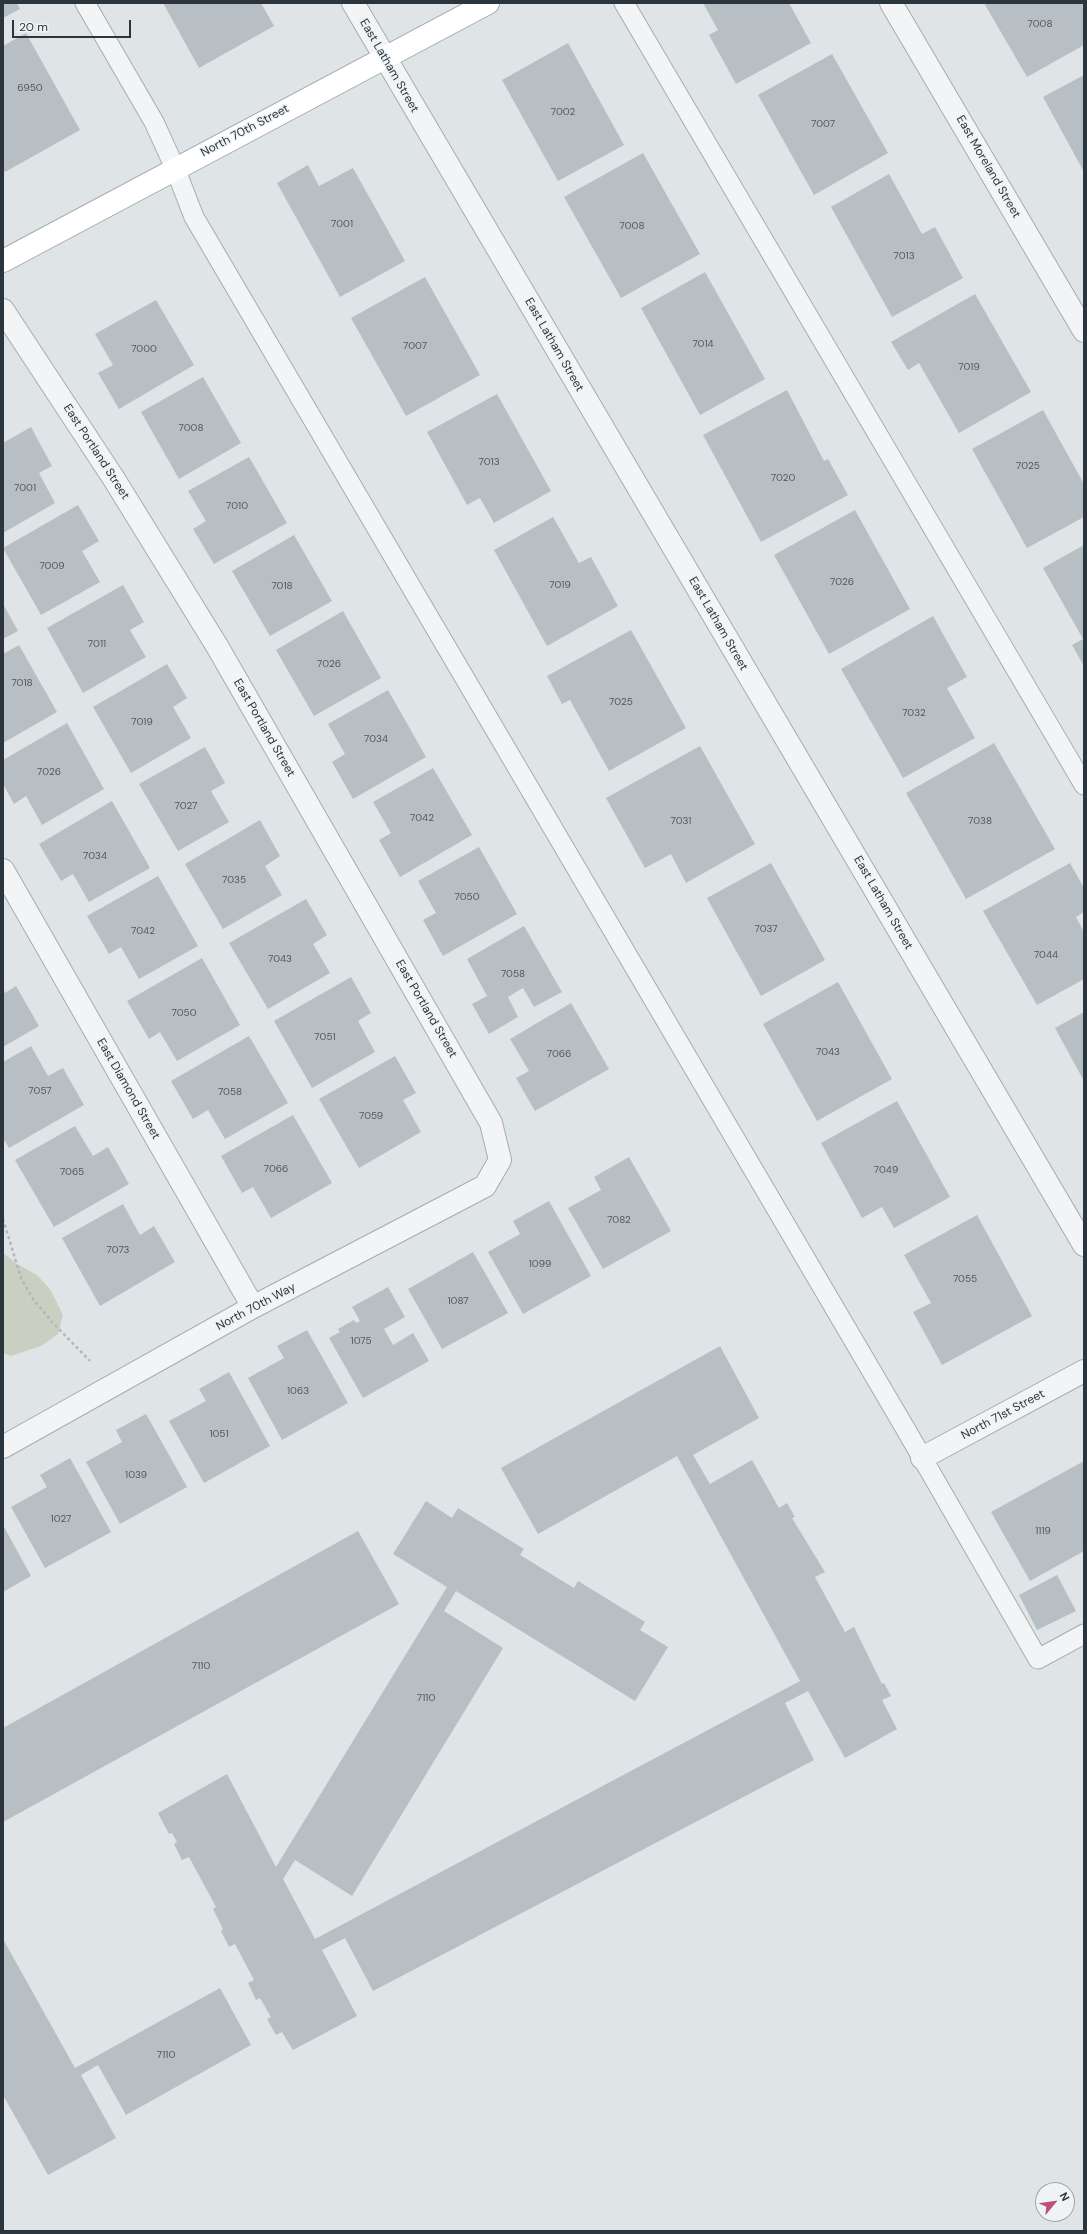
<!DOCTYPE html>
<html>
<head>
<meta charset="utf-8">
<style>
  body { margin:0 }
  #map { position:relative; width:1087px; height:2234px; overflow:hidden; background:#dfe4e7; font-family:"DM Sans",sans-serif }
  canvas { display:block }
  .frame { position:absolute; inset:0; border:4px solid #2a353d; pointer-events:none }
  .north { position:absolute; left:1035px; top:2182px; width:40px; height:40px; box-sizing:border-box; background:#eff3f5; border:1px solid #a0a7ab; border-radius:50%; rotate:61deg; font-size:11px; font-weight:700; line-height:16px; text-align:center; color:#2a353d }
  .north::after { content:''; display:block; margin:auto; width:14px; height:18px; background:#c24e7c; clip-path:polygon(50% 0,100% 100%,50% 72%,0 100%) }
  .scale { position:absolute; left:12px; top:20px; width:119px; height:18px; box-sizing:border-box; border:2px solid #2a353d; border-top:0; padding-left:5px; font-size:12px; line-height:14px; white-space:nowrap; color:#2a353d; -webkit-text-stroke:3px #eff3f5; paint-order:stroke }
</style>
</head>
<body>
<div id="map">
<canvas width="1087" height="2234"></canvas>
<div class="frame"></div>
<div class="north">N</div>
<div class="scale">20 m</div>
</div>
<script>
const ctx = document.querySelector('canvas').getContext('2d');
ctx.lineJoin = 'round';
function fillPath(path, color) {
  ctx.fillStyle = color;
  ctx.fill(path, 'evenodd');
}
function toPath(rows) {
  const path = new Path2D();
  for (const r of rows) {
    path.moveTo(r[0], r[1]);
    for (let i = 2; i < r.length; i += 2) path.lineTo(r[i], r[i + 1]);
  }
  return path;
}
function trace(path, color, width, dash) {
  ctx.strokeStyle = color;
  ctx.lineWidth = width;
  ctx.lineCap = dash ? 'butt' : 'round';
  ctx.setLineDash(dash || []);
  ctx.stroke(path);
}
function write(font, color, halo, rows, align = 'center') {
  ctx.font = font + ' "DM Sans",sans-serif';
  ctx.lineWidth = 3;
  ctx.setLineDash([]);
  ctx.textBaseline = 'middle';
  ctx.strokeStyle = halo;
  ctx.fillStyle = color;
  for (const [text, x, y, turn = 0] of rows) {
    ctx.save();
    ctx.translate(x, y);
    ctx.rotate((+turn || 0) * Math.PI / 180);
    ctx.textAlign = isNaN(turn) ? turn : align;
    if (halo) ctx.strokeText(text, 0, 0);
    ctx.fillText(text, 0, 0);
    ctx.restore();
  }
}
fillPath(toPath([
  [3,1253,17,1264,37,1275,50,1289,63,1315,58,1334,41,1346,11,1356,3,1353]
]), '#c9d0c1');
fillPath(toPath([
  [3,3,17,3,20,9,3,18],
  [163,3,261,3,274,26,199,68],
  [703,3,789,3,811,43,736,84,709,35,718,30],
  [984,3,1084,3,1084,45,1027,77],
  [26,33,80,130,5,172,3,168,3,46],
  [568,43,624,145,558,181,502,80],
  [832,54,888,153,814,195,758,95],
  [1084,75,1084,172,1043,97],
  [643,153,700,254,621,298,564,197],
  [308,165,319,186,353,168,405,261,340,297,277,183],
  [889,174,922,234,935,227,963,278,892,317,831,207],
  [705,272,765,379,700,415,641,308],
  [425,277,480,375,406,416,351,318],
  [975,294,1031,392,959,433,919,363,908,370,891,342],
  [156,300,194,365,119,409,98,373,113,365,95,334],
  [203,377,241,443,179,479,141,412],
  [787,390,824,461,828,459,848,495,761,542,703,435],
  [497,394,551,491,494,523,480,498,467,505,427,432],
  [1043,410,1084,484,1084,517,1027,548,972,449],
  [31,427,52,466,39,473,55,503,3,533,3,443],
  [249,457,287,523,214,564,193,529,206,521,188,491],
  [78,505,99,541,82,551,100,582,41,615,3,548],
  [855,510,910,609,829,654,774,555],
  [553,517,579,563,591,557,618,606,547,646,494,550],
  [294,535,332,601,270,636,232,571],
  [1084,545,1084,666,1072,645,1083,639,1043,568],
  [123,585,144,622,130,630,146,657,83,693,47,628],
  [3,604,18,631,3,639],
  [343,611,381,678,314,716,276,650],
  [933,616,967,677,947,688,975,738,903,778,841,669],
  [631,630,686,728,609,771,570,700,562,704,547,676],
  [19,645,57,712,3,743,3,654],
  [167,664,187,698,173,707,191,738,131,773,93,707],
  [388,690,426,757,353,799,332,762,345,754,328,724],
  [67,723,104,789,42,825,26,796,14,804,3,784,3,760],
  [994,743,1055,849,966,899,906,793],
  [700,746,755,844,686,883,671,854,645,868,606,798],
  [205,747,225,783,211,791,229,822,178,851,139,784],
  [433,768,472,835,400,877,379,840,391,833,373,802],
  [112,801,150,868,89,902,73,874,61,881,39,844],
  [260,820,280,856,265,866,282,895,223,929,185,864],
  [479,847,517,914,443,956,423,920,436,913,418,881],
  [771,863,825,960,761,996,707,898],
  [1070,863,1084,888,1084,912,1076,917,1084,932,1084,979,1037,1005,983,911],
  [158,876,198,946,139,979,121,947,109,954,87,916],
  [306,899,327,935,313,944,330,973,268,1009,229,943],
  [524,926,562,992,534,1007,523,988,508,997,518,1017,489,1034,472,1004,487,996,467,959],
  [202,958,240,1025,177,1061,160,1032,149,1039,127,1001],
  [351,977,371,1013,358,1021,375,1052,312,1088,274,1021],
  [838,982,892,1079,817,1121,763,1024],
  [16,986,39,1026,3,1047,3,989,5,993],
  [571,1003,609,1069,535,1111,516,1078,529,1071,510,1039],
  [1084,1012,1084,1081,1055,1028],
  [249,1036,288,1103,225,1139,208,1110,193,1119,171,1081],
  [31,1046,48,1076,63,1068,84,1105,9,1148,3,1138,3,1062],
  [395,1056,416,1093,403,1100,421,1132,359,1168,319,1099],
  [897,1101,950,1197,894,1228,882,1207,862,1218,821,1143],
  [293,1115,332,1183,271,1218,253,1187,242,1193,221,1156],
  [75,1126,93,1156,108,1147,129,1184,54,1227,15,1160],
  [629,1157,671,1231,603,1269,568,1208,601,1190,594,1177],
  [549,1201,591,1276,523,1314,488,1252,520,1234,513,1221],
  [123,1204,140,1235,154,1226,175,1262,100,1306,62,1238],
  [977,1215,1032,1316,942,1365,913,1312,931,1303,904,1255],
  [473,1252,508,1313,442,1349,408,1289],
  [388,1287,405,1317,384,1329,393,1345,413,1333,429,1361,363,1398,329,1338,340,1332,338,1329,354,1320,356,1323,360,1321,352,1307],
  [307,1330,348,1403,282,1440,248,1378,284,1358,277,1346],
  [720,1346,759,1418,693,1455,710,1484,752,1460,779,1508,787,1503,795,1517,792,1518,825,1572,815,1577,845,1632,854,1627,882,1684,884,1683,891,1696,882,1700,897,1729,845,1758,808,1691,785,1703,814,1760,373,1991,345,1938,322,1950,357,2016,293,2050,282,2032,276,2035,267,2019,271,2017,260,1998,256,2000,248,1983,254,1980,235,1944,229,1947,221,1931,223,1929,213,1909,216,1907,189,1857,182,1860,174,1844,177,1842,172,1833,169,1834,158,1813,227,1774,276,1867,447,1587,393,1554,426,1501,452,1518,458,1508,524,1549,520,1555,574,1588,578,1581,645,1622,640,1630,668,1647,635,1701,456,1591,444,1611,503,1648,352,1896,295,1860,283,1879,315,1939,800,1681,677,1456,538,1534,501,1468],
  [229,1372,270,1446,204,1483,169,1421,206,1401,199,1389],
  [146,1414,187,1487,120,1524,86,1462,122,1442,116,1430],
  [70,1458,111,1532,45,1568,11,1507,47,1487,40,1475],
  [1084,1461,1084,1551,1030,1581,991,1512],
  [3,1525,31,1576,3,1592],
  [358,1531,399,1604,3,1822,3,1728],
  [1057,1575,1076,1611,1037,1630,1019,1595],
  [3,1939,75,2068,220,1988,251,2045,126,2115,98,2065,81,2075,116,2138,48,2175,3,2095]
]), '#b7bfc4');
const lane = toPath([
  [85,3,154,122,175,168,194,217,905,1428,1038,1659,1084,1634],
  [624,3,1084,785]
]);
const street = toPath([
  [353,3,1084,1245],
  [891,3,1084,331],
  [3,310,114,479,217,646,491,1123,500,1160,485,1186,253,1307,3,1447],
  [3,870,253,1307],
  [922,1458,1084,1371]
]);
const secondary = toPath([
  [3,261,488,3]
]);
trace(lane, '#a5acb1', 21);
trace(street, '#a5acb1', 24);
trace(secondary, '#a5acb1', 24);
trace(toPath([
  [3,1219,21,1278,33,1299,52,1322,90,1361]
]), '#b2b7bb', 2.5, [3, 3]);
trace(lane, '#f2f4f6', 19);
trace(street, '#f2f4f6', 22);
trace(secondary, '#fff', 22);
write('10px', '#4d585f', null, [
  ["7008",1040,24],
  ["6950",30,88],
  ["7002",563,112],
  ["7007",823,124],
  ["7001",342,224],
  ["7008",632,226],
  ["7013",904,256],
  ["7014",703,344],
  ["7007",415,346],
  ["7000",144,349],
  ["7019",969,367],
  ["7008",191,428],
  ["7013",489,462],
  ["7025",1028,466],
  ["7020",783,478],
  ["7001",25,488],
  ["7010",237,506],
  ["7009",52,566],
  ["7026",842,582],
  ["7019",560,585],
  ["7018",282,586],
  ["7011",97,644],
  ["7026",329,664],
  ["7018",22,683],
  ["7025",621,702],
  ["7032",914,713],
  ["7019",142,722],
  ["7034",376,739],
  ["7026",49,772],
  ["7027",186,806],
  ["7042",422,818],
  ["7031",681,821],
  ["7038",980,821],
  ["7034",95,856],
  ["7035",234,880],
  ["7050",467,897],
  ["7037",766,929],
  ["7042",143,931],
  ["7044",1046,955],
  ["7043",280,959],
  ["7058",513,974],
  ["7050",184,1013],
  ["7051",325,1037],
  ["7043",828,1052],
  ["7066",559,1054],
  ["7057",40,1091],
  ["7058",230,1092],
  ["7059",371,1116],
  ["7066",276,1169],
  ["7049",886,1170],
  ["7065",72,1172],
  ["7082",619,1220],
  ["7073",118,1250],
  ["1099",540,1264],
  ["7055",965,1279],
  ["1087",458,1301],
  ["1075",361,1341],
  ["1063",298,1391],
  ["1051",219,1434],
  ["1039",136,1475],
  ["1027",61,1519],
  ["1119",1043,1531],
  ["7110",201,1666],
  ["7110",426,1698],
  ["7110",166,2055]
]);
write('12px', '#2a353d', '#eff3f5', [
  ["East Latham Street",389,66,60],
  ["North 70th Street",245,131,-28],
  ["East Moreland Street",988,167,60],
  ["East Latham Street",554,345,60],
  ["East Portland Street",96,452,57],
  ["East Latham Street",718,624,60],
  ["East Portland Street",264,728,60],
  ["East Latham Street",883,903,60],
  ["East Portland Street",426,1009,60],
  ["East Diamond Street",128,1089,60],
  ["North 70th Way",256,1307,-28],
  ["North 71st Street",1003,1415,-28]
]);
</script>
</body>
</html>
